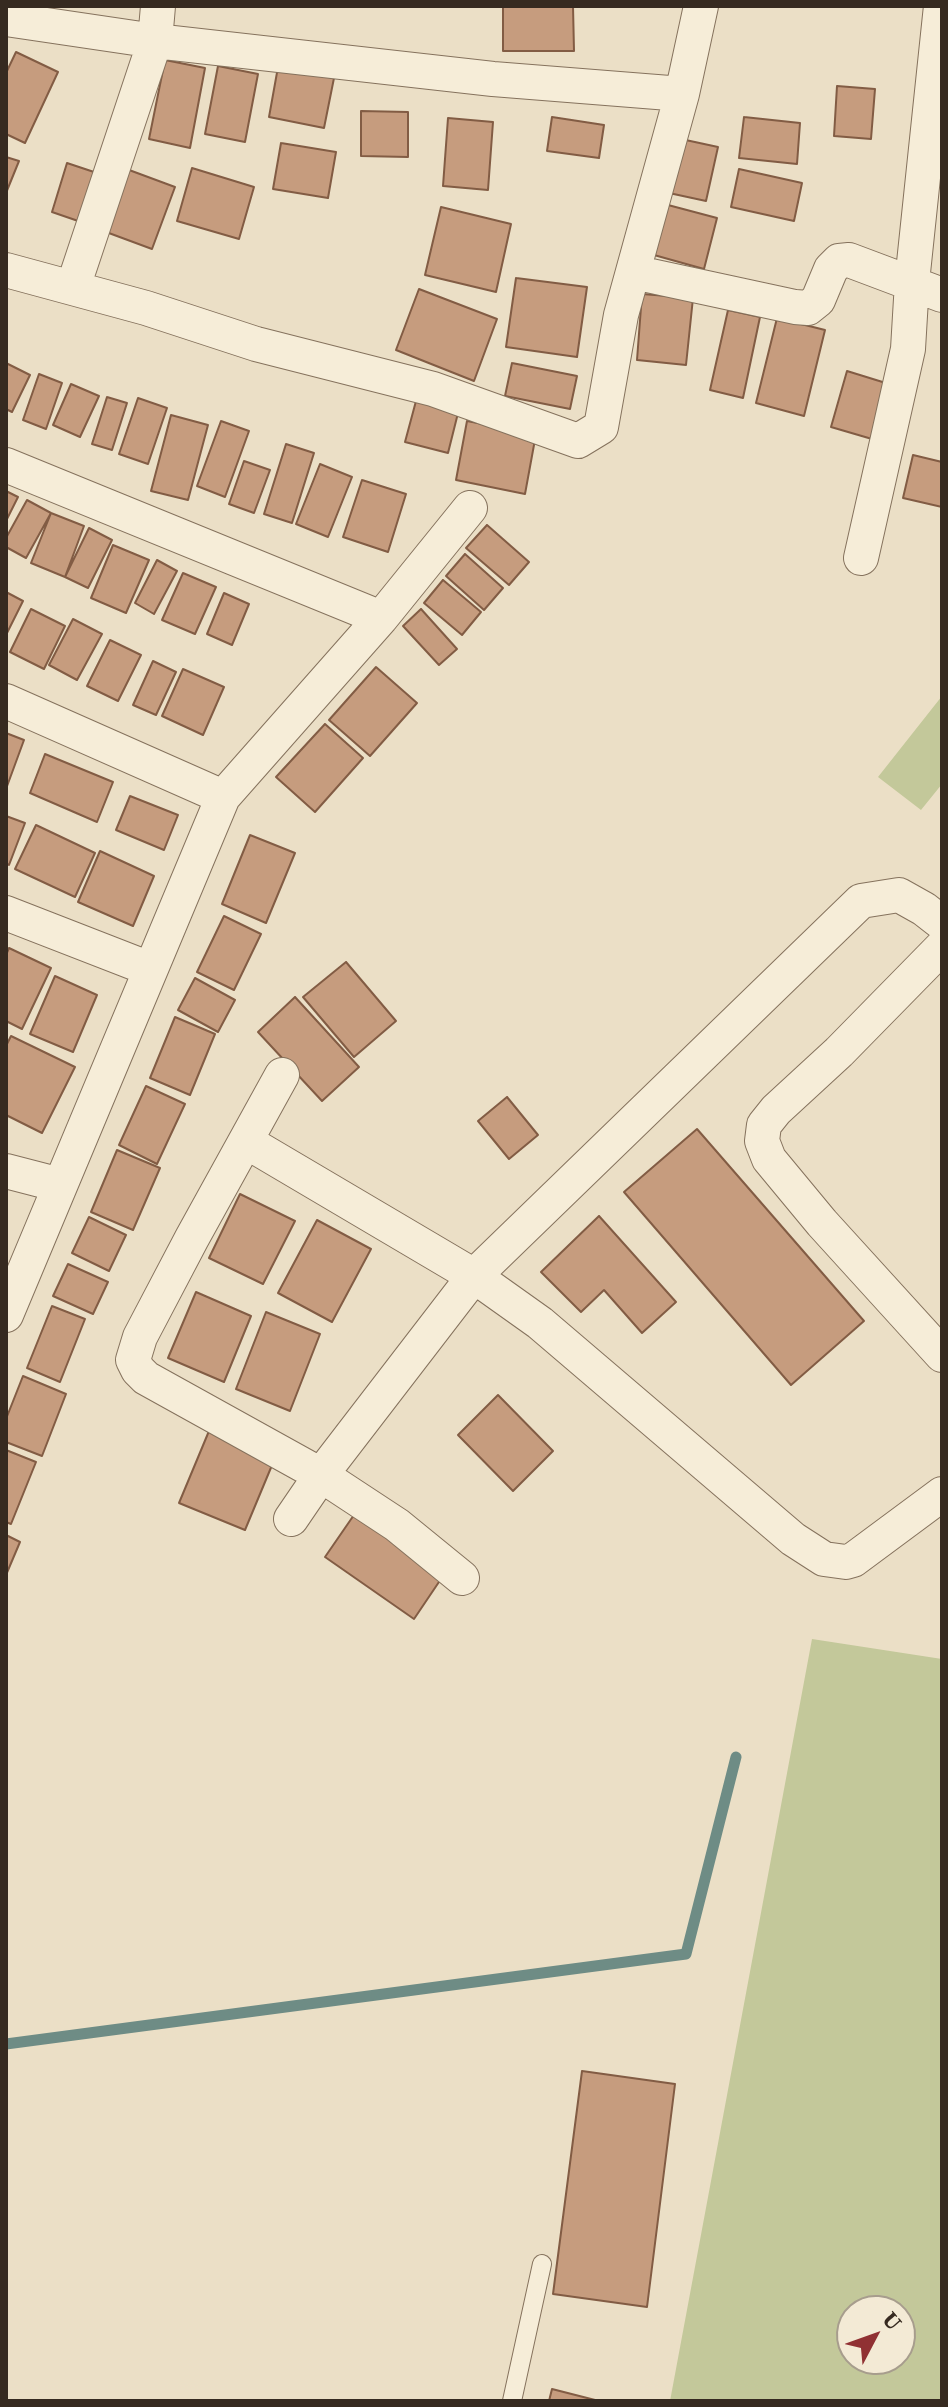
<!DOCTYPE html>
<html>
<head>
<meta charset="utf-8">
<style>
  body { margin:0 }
  #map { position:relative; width:948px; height:2407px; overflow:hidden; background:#ebdfc6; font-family:"Source Serif 4",serif }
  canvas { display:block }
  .frame { position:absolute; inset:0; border:8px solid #362a20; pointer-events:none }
  .north { position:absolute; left:836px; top:2295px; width:80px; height:80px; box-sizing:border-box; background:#f3ead5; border:2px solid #a79d8d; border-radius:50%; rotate:49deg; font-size:22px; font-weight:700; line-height:32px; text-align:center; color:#362a20 }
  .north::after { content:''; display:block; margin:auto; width:28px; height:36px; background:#903133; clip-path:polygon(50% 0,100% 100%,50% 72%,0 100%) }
</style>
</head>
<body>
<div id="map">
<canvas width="948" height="2407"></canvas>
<div class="frame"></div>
<div class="north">U</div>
</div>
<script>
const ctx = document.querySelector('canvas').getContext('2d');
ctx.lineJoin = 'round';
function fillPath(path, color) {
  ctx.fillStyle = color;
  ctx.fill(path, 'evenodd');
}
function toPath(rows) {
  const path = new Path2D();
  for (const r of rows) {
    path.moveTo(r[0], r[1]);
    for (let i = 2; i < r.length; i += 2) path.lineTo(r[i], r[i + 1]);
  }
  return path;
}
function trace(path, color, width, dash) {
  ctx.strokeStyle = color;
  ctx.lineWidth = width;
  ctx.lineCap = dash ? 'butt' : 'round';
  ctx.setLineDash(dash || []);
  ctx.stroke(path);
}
fillPath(toPath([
  [942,696,942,784,921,810,878,777],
  [812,1639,942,1659,942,2401,670,2401],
  [852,2311,900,2311,900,2359,852,2359]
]), '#c3c89a');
trace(toPath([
  [6,2044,686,1954,736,1757]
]), '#6e8c85', 11);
const building = toPath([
  [503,6,573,6,574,51,503,51,503,6],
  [16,52,58,72,25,143,6,134,6,73,16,52],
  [165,60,205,68,190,148,149,139,165,60],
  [218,66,258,74,245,142,205,134,218,66],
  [278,67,334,78,324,128,269,117,278,67],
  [837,86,875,89,871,139,834,136,837,86],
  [361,111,408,112,408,157,361,156,361,111],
  [552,117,604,125,599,158,547,151,552,117],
  [744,117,800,123,797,164,739,158,744,117],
  [448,118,493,122,488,190,443,186,448,118],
  [681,139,718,147,706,201,669,193,681,139],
  [281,143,336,152,328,198,273,189,281,143],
  [6,157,19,161,6,193,6,157],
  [67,163,100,174,84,223,52,212,67,163],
  [121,167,175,187,152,249,98,229,121,167],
  [192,168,254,187,239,239,177,221,192,168],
  [739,169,802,183,794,221,731,207,739,169],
  [668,205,717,218,704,269,654,255,668,205],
  [441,207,511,224,496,292,425,275,441,207],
  [516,278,587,287,577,357,506,347,516,278],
  [419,289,497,319,474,381,396,350,419,289],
  [642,294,693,298,686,365,637,360,642,294],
  [728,310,760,317,743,398,710,390,728,310],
  [777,318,825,330,804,416,756,403,777,318],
  [6,363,30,375,12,412,6,409,6,363],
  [512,363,577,376,570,409,505,396,512,363],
  [847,371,889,384,872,439,831,427,847,371],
  [39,374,62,383,46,429,23,420,39,374],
  [71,384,99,396,80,437,53,425,71,384],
  [107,397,127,403,112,450,92,444,107,397],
  [138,398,167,408,148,464,119,454,138,398],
  [416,401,458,413,448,453,405,442,416,401],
  [171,415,208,425,188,500,151,491,171,415],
  [221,421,249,431,225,497,197,486,221,421],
  [467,421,536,434,525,494,456,480,467,421],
  [286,444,314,453,292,523,264,514,286,444],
  [913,455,942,462,942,507,903,498,913,455],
  [244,461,270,470,254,513,229,504,244,461],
  [320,464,352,477,328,537,296,524,320,464],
  [362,480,406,494,388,552,343,537,362,480],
  [6,491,18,497,6,521,6,491],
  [27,500,51,513,26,558,6,547,6,538,27,500],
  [51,513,84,526,65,577,31,563,51,513],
  [487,525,529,562,509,585,466,548,487,525],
  [89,528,112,540,88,588,65,577,89,528],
  [113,545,149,560,126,613,91,598,113,545],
  [465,554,503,588,484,610,446,576,465,554],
  [157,560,177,571,154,614,135,603,157,560],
  [183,573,216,587,195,634,162,620,183,573],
  [443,580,481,612,462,635,424,603,443,580],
  [6,592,23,601,6,635,6,592],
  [224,593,249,604,232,645,207,634,224,593],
  [31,609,65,626,44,669,10,652,31,609],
  [421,609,457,649,439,665,403,626,421,609],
  [73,619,102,634,77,680,49,665,73,619],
  [110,640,141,655,118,701,87,686,110,640],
  [153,661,176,672,156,715,133,705,153,661],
  [376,667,417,703,370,756,329,720,376,667],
  [183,669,224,687,203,735,162,716,183,669],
  [325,724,363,758,315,812,276,777,325,724],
  [6,733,24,740,6,789,6,733],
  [45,754,113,782,97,822,30,793,45,754],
  [130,796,178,815,164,850,116,830,130,796],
  [6,816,25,823,9,865,6,863,6,816],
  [36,825,95,853,75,897,15,869,36,825],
  [250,835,295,853,266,923,222,904,250,835],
  [100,851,154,876,133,926,78,902,100,851],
  [224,916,261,934,234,990,197,972,224,916],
  [9,948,51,968,22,1029,6,1021,6,955,9,948],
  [346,962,396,1021,354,1057,303,997,346,962],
  [55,976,97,995,73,1052,30,1034,55,976],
  [195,978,235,1000,218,1032,178,1010,195,978],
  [295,997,359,1067,322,1101,258,1032,295,997],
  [175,1017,215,1034,190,1095,150,1078,175,1017],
  [11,1036,75,1067,42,1133,6,1115,6,1046,11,1036],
  [146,1086,185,1104,157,1164,119,1145,146,1086],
  [507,1097,538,1135,509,1159,478,1121,507,1097],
  [697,1129,864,1321,791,1385,624,1192,697,1129],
  [117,1150,160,1168,133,1230,91,1212,117,1150],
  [240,1194,295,1221,263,1284,209,1258,240,1194],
  [599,1216,676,1302,642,1333,604,1290,581,1312,541,1272,599,1216],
  [89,1217,126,1235,109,1271,72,1253,89,1217],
  [317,1220,371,1249,332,1322,278,1293,317,1220],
  [68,1264,108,1282,93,1314,53,1296,68,1264],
  [196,1292,251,1316,224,1382,168,1358,196,1292],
  [52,1306,85,1319,60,1382,27,1368,52,1306],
  [266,1312,320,1334,290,1411,236,1389,266,1312],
  [23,1376,66,1394,42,1456,6,1442,6,1419,23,1376],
  [498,1395,553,1451,513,1491,458,1435,498,1395],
  [209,1431,275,1458,245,1530,179,1503,209,1431],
  [6,1450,36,1462,11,1524,6,1522,6,1450],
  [356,1512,445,1573,414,1619,325,1557,356,1512],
  [6,1535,20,1542,6,1575,6,1535],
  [582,2071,675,2084,647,2307,553,2294,582,2071],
  [552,2389,599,2401,549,2401,552,2389]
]);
fillPath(building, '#c69c7e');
trace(building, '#825c44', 2);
const lane = toPath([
  [512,2401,542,2264]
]);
const street = toPath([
  [6,19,155,41,493,79,682,94,701,6],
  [6,270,146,308,256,344,433,389,578,441,601,427,621,315,682,94],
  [633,272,795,307,808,308,818,300,831,269,839,261,849,260,942,295],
  [73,287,155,41,158,6],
  [6,465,381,618],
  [861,558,908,349,912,282,941,6],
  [6,701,223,797],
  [6,913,150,969],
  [942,947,839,1052,776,1110,764,1125,762,1141,769,1159,822,1223,942,1355],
  [282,1075,192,1238,140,1337,133,1360,138,1370,146,1378,321,1475,397,1525,462,1578],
  [247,1142,474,1276,540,1323,793,1539,824,1559,846,1562,853,1560,942,1494],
  [6,1171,60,1185],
  [6,1315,223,797,381,618,470,508],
  [291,1519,321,1475,474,1276,861,901,899,895,924,909,942,923]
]);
trace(lane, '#85725d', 20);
trace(street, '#85725d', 36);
trace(lane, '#f6edd8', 18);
trace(street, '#f6edd8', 34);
</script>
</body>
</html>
